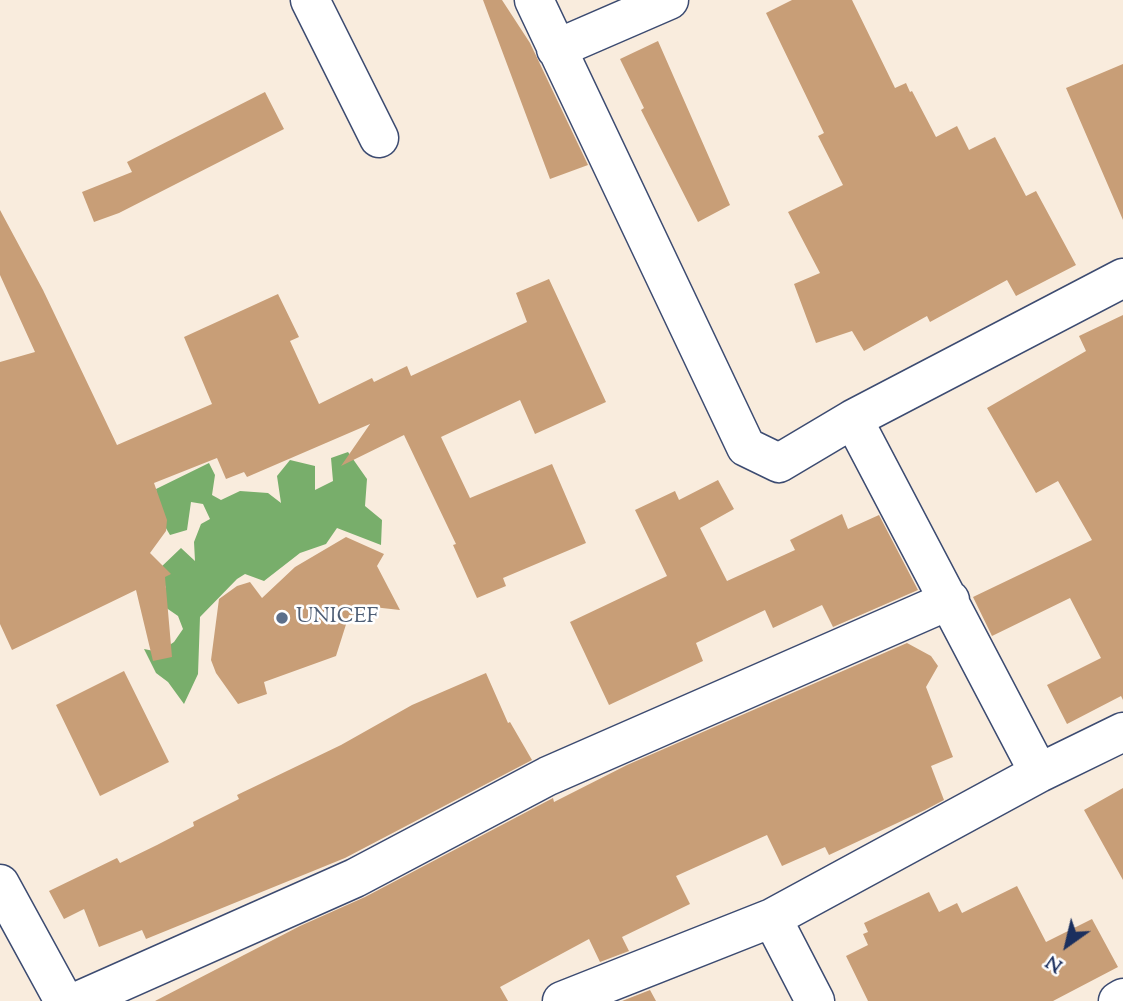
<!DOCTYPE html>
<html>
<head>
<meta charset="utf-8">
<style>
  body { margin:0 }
  #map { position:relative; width:1123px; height:1001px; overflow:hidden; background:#f9ecdd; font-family:"Sorts Mill Goudy",serif }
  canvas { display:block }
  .north { position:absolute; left:1032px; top:910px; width:70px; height:70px; -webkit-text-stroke:5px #fff; paint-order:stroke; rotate:214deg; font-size:19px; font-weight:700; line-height:28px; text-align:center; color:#1b2f5e }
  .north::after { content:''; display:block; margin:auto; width:24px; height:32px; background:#1b2f5e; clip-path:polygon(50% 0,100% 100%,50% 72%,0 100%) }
</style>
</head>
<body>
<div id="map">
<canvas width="1123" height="1001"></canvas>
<div class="north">N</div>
</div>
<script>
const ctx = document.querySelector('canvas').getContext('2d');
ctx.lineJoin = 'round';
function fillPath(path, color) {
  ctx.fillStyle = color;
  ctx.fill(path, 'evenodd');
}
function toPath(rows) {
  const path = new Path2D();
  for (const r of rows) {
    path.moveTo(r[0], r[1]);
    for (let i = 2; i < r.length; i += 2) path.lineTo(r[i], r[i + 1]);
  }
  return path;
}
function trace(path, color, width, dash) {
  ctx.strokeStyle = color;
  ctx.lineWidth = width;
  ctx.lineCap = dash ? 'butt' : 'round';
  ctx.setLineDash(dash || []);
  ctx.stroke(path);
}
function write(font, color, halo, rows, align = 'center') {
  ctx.font = font + ' "Sorts Mill Goudy",serif';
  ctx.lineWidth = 5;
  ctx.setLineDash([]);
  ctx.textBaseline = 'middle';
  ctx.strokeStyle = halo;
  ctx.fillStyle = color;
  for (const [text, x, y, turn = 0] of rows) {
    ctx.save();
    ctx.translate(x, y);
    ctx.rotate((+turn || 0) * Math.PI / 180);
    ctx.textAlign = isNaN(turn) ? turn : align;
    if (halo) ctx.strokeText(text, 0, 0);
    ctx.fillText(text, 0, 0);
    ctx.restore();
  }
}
fillPath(toPath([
  [348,452,367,479,365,506,382,520,381,545,337,528,326,544,300,553,264,581,245,574,237,579,200,617,198,674,184,704,168,682,156,673,144,649,159,652,174,642,183,629,178,616,165,607,166,588,159,569,181,548,195,561,194,542,201,524,210,519,203,504,191,502,187,530,170,535,160,518,156,489,209,463,215,475,212,495,221,500,240,491,268,493,281,503,277,476,290,460,315,466,315,490,333,481,331,458]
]), '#78ae6b');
fillPath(toPath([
  [483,0,502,0,530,43,588,165,550,179],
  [792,0,852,0,895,88,906,83,910,92,912,91,936,137,957,126,969,150,995,137,1026,196,1036,191,1076,265,1016,296,1007,280,930,322,927,316,864,351,852,331,816,343,794,284,820,273,788,212,843,185,818,136,824,133,766,13],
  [658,41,730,205,698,222,641,110,644,108,620,59],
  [1123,64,1123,220,1066,88],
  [265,92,284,129,119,213,94,222,82,192,132,172,127,162],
  [0,210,43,290,117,445,212,404,184,337,278,294,299,337,290,341,319,404,372,378,374,382,407,366,411,376,527,322,516,293,549,279,606,402,535,434,520,400,441,437,470,498,552,464,586,543,503,578,506,586,477,598,453,545,456,544,404,435,341,466,370,424,247,477,244,472,226,479,217,458,154,483,167,520,166,531,150,553,171,574,165,577,172,657,153,661,136,590,12,650,0,624,0,362,35,352,0,275],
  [1123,315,1123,700,1121,696,1067,724,1047,685,1101,658,1070,598,992,636,973,597,1092,540,1058,481,1036,493,987,408,1086,351,1079,336],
  [718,480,734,509,700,528,727,581,795,550,790,540,842,514,848,529,879,515,918,590,833,627,822,605,773,628,765,610,696,643,703,661,609,705,570,622,667,576,635,510,675,491,679,500],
  [346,537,384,554,377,566,400,610,364,606,360,615,349,615,336,656,264,682,267,694,238,704,216,673,211,660,219,599,237,586,250,582,262,598,295,567],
  [907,643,931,656,938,666,926,687,953,757,931,766,944,800,925,810,829,855,825,847,782,866,767,835,676,876,690,904,622,937,629,951,600,962,589,939,500,987,508,1001,155,1001,300,926,365,897,553,798,554,802,627,765],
  [124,671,169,762,100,796,56,705],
  [486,673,508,723,510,722,532,760,345,858,146,939,142,930,99,947,84,909,64,919,49,891,117,858,120,863,157,845,194,826,193,822,239,799,237,795,341,745,412,705],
  [1123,788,1123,880,1084,810],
  [1017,886,1046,942,1092,919,1118,967,1053,1001,868,1001,846,956,868,945,863,934,868,932,864,923,929,892,939,912,957,903,962,913],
  [650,990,656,1001,622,1001]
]), '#c89e77');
const minor = toPath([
  [310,0,379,138],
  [534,0,746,447,779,463,853,419,1123,278],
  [556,49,669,0],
  [853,419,1039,773],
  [0,884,64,1001],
  [772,918,815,1001],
  [78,1001,355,878,548,776,950,600],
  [562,1001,772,918,1039,773,1123,732],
  [1118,1001,1123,998]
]);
trace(minor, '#3c4b71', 41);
trace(minor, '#fff', 38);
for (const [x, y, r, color] of [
  [282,618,7,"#5c6f8a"]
]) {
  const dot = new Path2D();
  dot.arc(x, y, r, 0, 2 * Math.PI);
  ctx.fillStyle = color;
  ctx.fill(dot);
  trace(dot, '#fff', 2.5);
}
write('21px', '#4e5e75', '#fff', [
  ["UNICEF",296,618]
], 'left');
</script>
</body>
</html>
